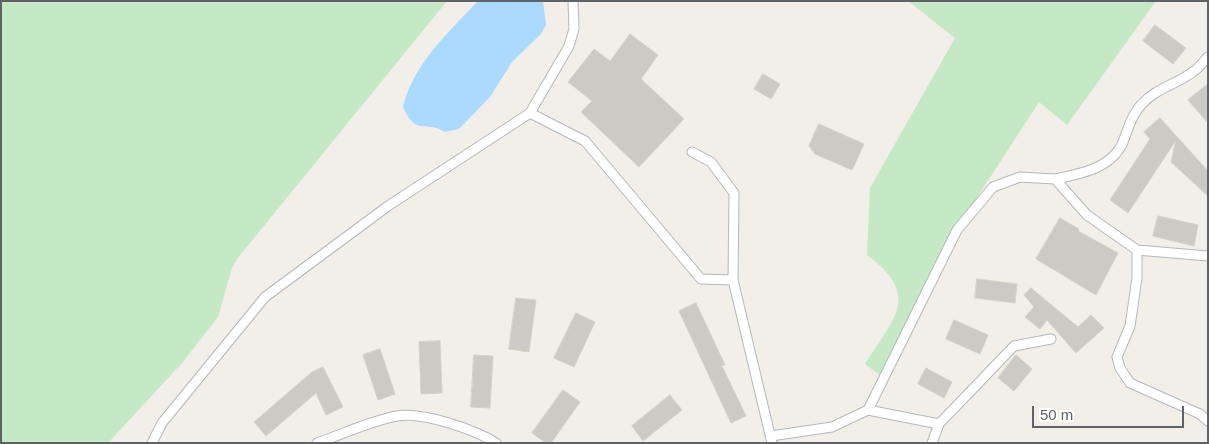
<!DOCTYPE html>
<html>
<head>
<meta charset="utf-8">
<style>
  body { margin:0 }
  #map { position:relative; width:1209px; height:444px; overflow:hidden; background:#f1efe8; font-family:Helvetica,sans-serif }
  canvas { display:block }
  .frame { position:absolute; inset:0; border:2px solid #5f6368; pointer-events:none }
  .scale { position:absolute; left:1032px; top:406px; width:152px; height:22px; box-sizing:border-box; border:2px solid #5f6368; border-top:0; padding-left:6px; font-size:15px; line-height:18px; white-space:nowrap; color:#5f6368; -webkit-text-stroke:4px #fff; paint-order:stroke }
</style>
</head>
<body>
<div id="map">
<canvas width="1209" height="444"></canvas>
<div class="frame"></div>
<div class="scale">50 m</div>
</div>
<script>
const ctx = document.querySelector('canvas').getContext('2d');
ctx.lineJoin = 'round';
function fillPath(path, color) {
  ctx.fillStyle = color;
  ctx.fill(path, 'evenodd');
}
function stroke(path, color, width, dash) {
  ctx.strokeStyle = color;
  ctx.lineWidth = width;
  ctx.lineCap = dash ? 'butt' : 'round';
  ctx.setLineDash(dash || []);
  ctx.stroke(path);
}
const green = new Path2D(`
  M 1,1 L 447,1 L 237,259 L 232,268 L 218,317 L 182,363 L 108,443 L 1,443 Z
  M 908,1 L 1156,1 L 1067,125 L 1039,102 L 967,213 L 885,379 L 865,364 C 894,318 922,296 867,255 L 870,188 L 955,38 Z`);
const water = new Path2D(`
  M 478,1 L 543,1 L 546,25 L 541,34 L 512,62 L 490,97 L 459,129 L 445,132 C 425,119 417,138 403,107 C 413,64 449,32 478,1 Z`);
const building = new Path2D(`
  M 1155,25 L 1186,48 L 1173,64 L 1143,41 Z
  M 630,34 L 658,55 L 641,79 L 684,119 L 639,167 L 581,112 L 592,101 L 568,82 L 594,49 L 610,61 Z
  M 763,74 L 780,84 L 771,99 L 754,89 Z
  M 1208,84 L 1208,123 L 1188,100 Z
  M 1160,118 L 1208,171 L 1208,196 L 1171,162 L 1176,140 L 1128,213 L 1110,200 L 1150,139 L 1144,132 Z
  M 819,124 L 864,144 L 852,170 L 815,154 L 809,146 Z
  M 1158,216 L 1198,225 L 1194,246 L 1153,236 Z
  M 1060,218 L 1079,229 L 1078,231 L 1118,253 L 1096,295 L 1036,259 Z
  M 977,279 L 1017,284 L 1015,303 L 975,298 Z
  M 1031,288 L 1078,327 L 1091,315 L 1104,328 L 1076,353 L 1047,320 L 1040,329 L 1025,317 L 1034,307 L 1024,295 Z
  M 516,298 L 536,300 L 529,352 L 509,349 Z
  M 696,303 L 725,365 L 722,366 L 746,416 L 731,423 L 679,311 Z
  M 576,313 L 595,322 L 574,367 L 554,358 Z
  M 954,320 L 988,335 L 980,354 L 946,339 Z
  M 440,341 L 442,393 L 421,394 L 419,342 Z
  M 380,349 L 395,394 L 378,400 L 363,355 Z
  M 474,355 L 493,356 L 490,408 L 471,407 Z
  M 1016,355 L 1032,369 L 1014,391 L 998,378 Z
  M 323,367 L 343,407 L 326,415 L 316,393 L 266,436 L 254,422 L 312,372 Z
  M 926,368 L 952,382 L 944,398 L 918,384 Z
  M 563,390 L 580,402 L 551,443 L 546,443 L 532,433 Z
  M 670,395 L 682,410 L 643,441 L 632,426 Z`);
const service = new Path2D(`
  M 530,113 L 569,46 L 574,29 L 573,1
  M 692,152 L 711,162 L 734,193 L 733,280 L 772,443
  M 1055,179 C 1081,174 1112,168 1123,142 C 1128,129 1132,114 1142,104 C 1156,88 1178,84 1194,71 C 1199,68 1203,62 1208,57
  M 1137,250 L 1137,278 L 1130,326 L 1117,357 L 1120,368 L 1130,383 L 1200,414 L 1208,421
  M 868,410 L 939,424 L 1014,346 L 1051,339
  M 771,436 L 832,427 L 868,410 L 957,230 L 993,187 L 1020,177 L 1055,179 L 1087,215 L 1137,250 L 1208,256
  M 152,443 L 162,423 L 265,297 L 388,206 L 530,113 L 585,141 L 701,279 L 733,280
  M 317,443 C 343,434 370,421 397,416 C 423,412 474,429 496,443
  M 932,443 L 939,424`);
fillPath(green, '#c5e8c5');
fillPath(water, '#aadaff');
fillPath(building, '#cccac5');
stroke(building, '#d6d1c6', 1);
stroke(service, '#b5b8bc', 11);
stroke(service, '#fff', 9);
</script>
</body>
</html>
